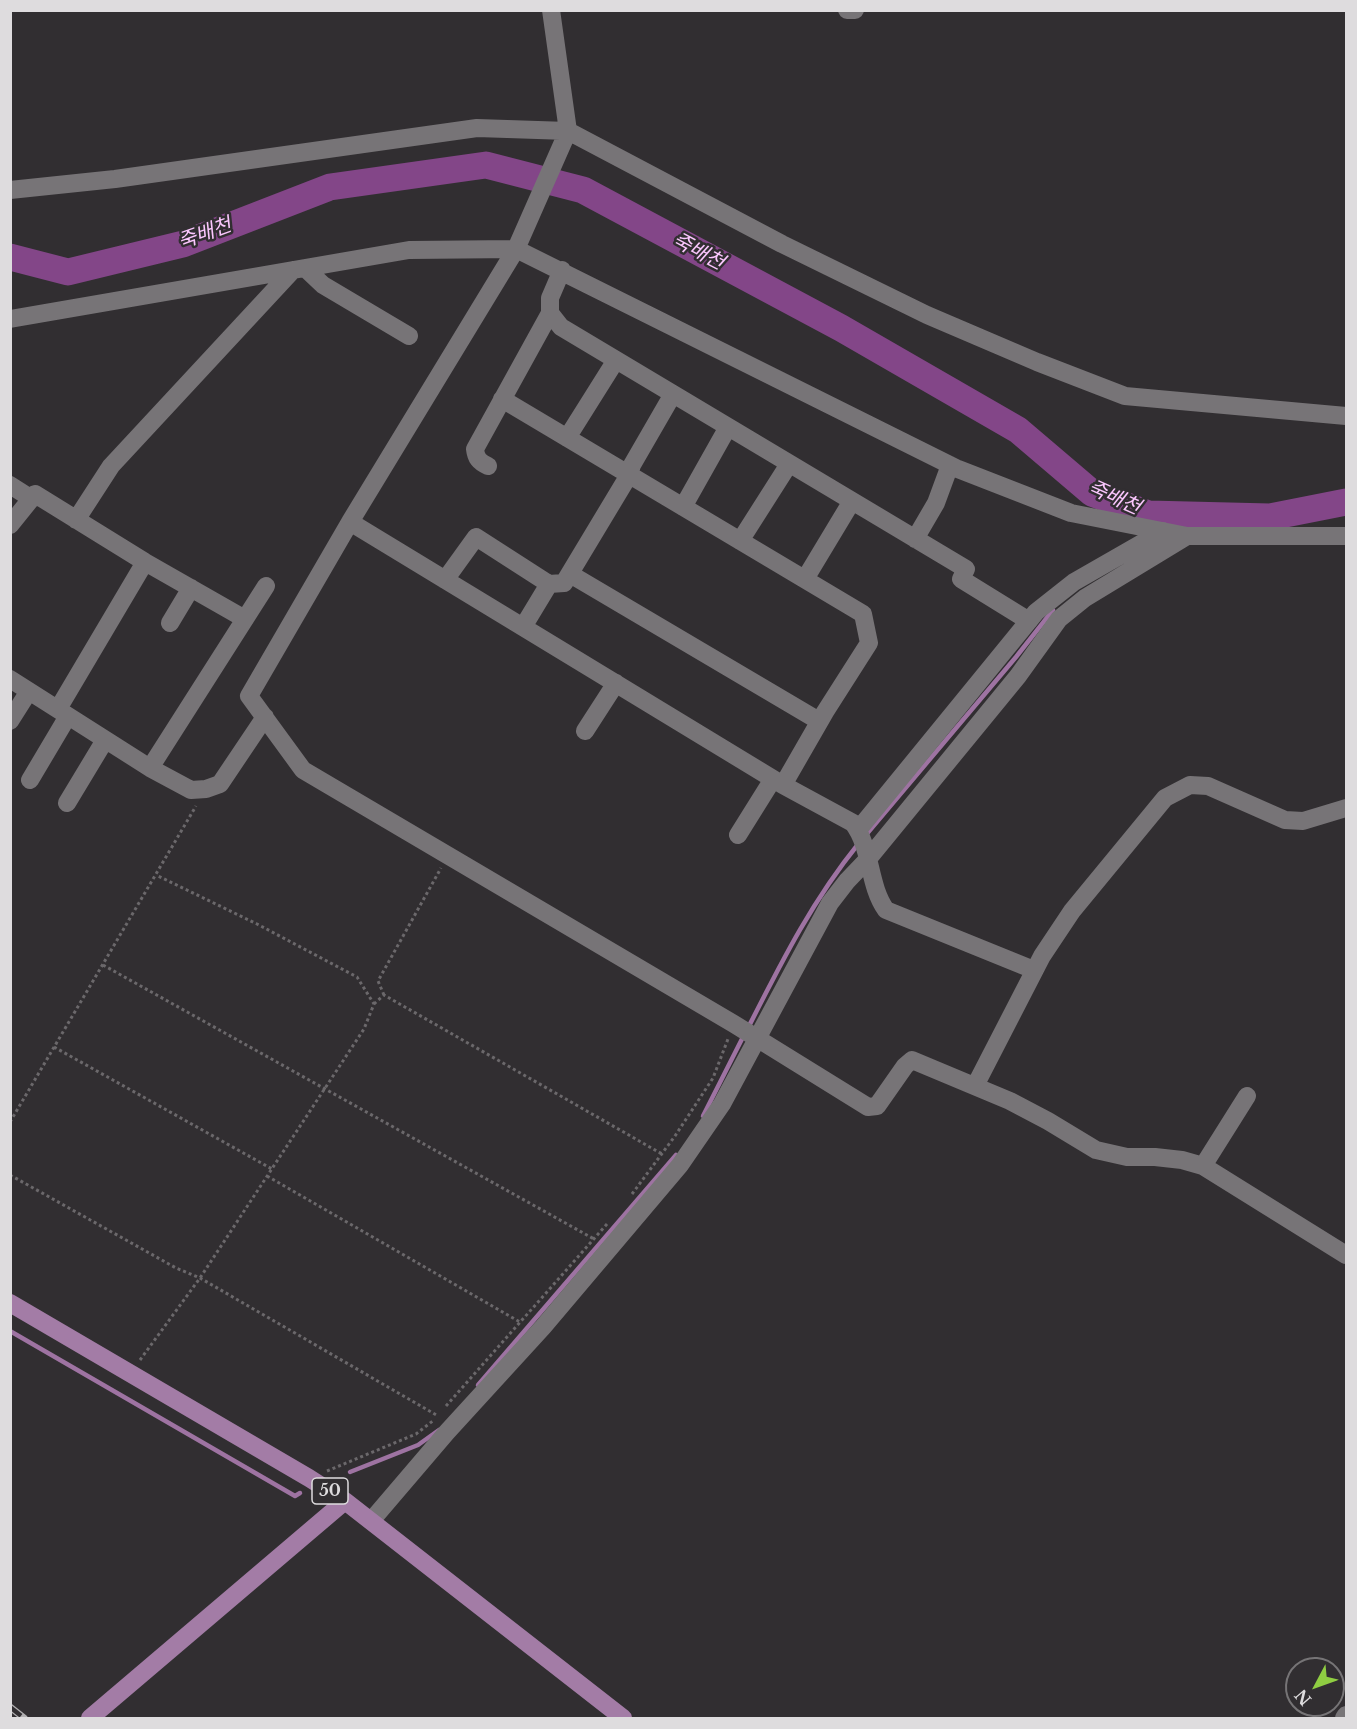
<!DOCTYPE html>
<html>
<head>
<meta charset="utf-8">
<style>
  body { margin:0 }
  #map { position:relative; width:1357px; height:1729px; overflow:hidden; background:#312e31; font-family:"Libre Baskerville",serif }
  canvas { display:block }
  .frame { position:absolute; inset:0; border:12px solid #dedcde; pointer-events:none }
  .north { position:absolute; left:1285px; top:1657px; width:60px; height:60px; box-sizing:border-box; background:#312e31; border:2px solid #767476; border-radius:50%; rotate:229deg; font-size:16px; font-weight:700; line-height:24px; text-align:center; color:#dedcde }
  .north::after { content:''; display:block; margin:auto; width:21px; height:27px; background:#8fcd42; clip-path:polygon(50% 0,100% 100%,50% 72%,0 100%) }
</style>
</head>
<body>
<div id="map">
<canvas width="1357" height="1729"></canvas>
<div class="frame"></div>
<div class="north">N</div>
</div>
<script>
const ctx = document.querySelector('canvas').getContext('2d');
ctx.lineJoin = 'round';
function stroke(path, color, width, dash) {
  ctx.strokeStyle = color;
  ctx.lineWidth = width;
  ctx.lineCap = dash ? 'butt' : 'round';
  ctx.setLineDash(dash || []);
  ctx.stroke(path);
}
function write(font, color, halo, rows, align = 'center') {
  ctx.font = font + ' "Libre Baskerville","Noto Sans KR",serif';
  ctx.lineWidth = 5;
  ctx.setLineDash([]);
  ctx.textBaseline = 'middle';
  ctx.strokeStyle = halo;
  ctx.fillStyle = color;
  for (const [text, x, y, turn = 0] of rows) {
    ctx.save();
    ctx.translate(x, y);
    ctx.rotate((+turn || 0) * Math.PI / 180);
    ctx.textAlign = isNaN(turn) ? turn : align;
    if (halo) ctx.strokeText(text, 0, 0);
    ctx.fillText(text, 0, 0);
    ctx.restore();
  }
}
const stream = new Path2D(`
  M 1182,530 L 1208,515
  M 865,836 L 1016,657 L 1053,610
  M 748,1028 C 782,961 812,901 859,843
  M 703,1116 L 744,1035
  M 10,1331 L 295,1496 L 300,1493
  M 478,1385 L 676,1155
  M 350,1472 L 418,1445 L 439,1430`);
const river = new Path2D(`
  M 10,257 L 68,272 L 183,244 L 330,187 L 486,165 L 583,190 L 841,328 L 1018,430 L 1092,493 L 1148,514 L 1270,517 L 1346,502`);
const path = new Path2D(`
  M 103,965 L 594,1239
  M 384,995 L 378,981 L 441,868
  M 374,1004 L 384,995 L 662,1154
  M 54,1047 L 272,1169
  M 10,1122 L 196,806
  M 10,1175 L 176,1268 L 200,1278 L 438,1416
  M 267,1176 L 520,1322
  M 632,1194 L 675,1136 L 713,1078 L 728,1039
  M 140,1360 L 200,1278 L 364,1029 L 374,1004 L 357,977 L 257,924 L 156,875
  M 446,1406 L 607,1224
  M 327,1471 L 416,1434 L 434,1420`);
const minor = new Path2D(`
  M 847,10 L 855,10
  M 10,190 L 115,179 L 477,128 L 568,131 L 782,244 L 927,315 L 1037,362 L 1125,396 L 1346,416
  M 305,268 L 323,285 L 409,336
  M 550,313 L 561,327 L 966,569 L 961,579 L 1029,621
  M 10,319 L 409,250 L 516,249 L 958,469 L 1071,513 L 1187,536 L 1346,536
  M 502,399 L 863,614 L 869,643 L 825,712 L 783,785
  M 567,438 L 616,360
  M 488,466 C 479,462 476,458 475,449 L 550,313 L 550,298 L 562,270
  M 10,485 L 32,499
  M 683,507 L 728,427
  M 76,520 L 111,466 L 293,270
  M 350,522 L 516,249 L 568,131 L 551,10
  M 10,525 L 35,494 L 145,562 L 245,619
  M 915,539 L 936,503 L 950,465
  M 740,541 L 789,464
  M 570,574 L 819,721
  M 805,579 L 852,501
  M 445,580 L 476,537 L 549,584
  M 170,623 L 191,588
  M 523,627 L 549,584 L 564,583 L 629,475 L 632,465 L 673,394
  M 10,679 L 150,768 L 191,790 L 206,789 L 220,784 L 265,717
  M 58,709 L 145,562
  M 10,721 L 29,691
  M 585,731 L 616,683
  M 150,768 L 266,586
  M 30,780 L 68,716
  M 67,803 L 105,740
  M 858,830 L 1036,612 L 1074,582 L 1163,531
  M 738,835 L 773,779
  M 1034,970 L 886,910 C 868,885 872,848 853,823 L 783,785 L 350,522 L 249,696 L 303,770 L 734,1024 L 868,1107 L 877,1106 L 905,1066 L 912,1060 L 1010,1101 L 1048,1121 L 1096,1150 L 1127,1157 L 1155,1157 L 1182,1160 L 1203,1166 L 1346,1255
  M 975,1086 L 1042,956 L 1072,911 L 1165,798 L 1190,785 L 1208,786 L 1285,820 L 1303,821 L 1346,808
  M 1203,1166 L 1247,1096
  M 371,1521 L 447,1432 L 543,1327 L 680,1165 L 722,1104 L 830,903 L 847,881 L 868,859 L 1018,676 L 1059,619 L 1085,598 L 1187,536
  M 1344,1718 L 1346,1715`);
const major = new Path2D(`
  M 10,1303 L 309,1478 L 345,1501 L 623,1718
  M 90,1718 L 345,1501`);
const rail = new Path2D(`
  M 10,1707 L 24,1718`);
const shields = [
  [330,1491,36]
];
const shieldNames = [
  ["50",330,1491]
];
const waterNames = [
  ["죽배천",205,234,-20],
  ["죽배천",698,252,28],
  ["죽배천",1114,498,24]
];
stroke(stream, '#9e73a2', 4.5);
stroke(river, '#834688', 27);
stroke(path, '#6b686b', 3, [3, 3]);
stroke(minor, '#777477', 18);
stroke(major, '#a37ca6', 18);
stroke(rail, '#b1afb1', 7);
stroke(rail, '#312e31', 4.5, [14]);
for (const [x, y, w] of shields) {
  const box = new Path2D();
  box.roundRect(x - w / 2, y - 13, w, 26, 4.5);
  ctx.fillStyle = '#312e31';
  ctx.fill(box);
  stroke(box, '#dedcde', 1.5);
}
write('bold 16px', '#dedcde', null, shieldNames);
write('italic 20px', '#fbc7fe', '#312e31', waterNames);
</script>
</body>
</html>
